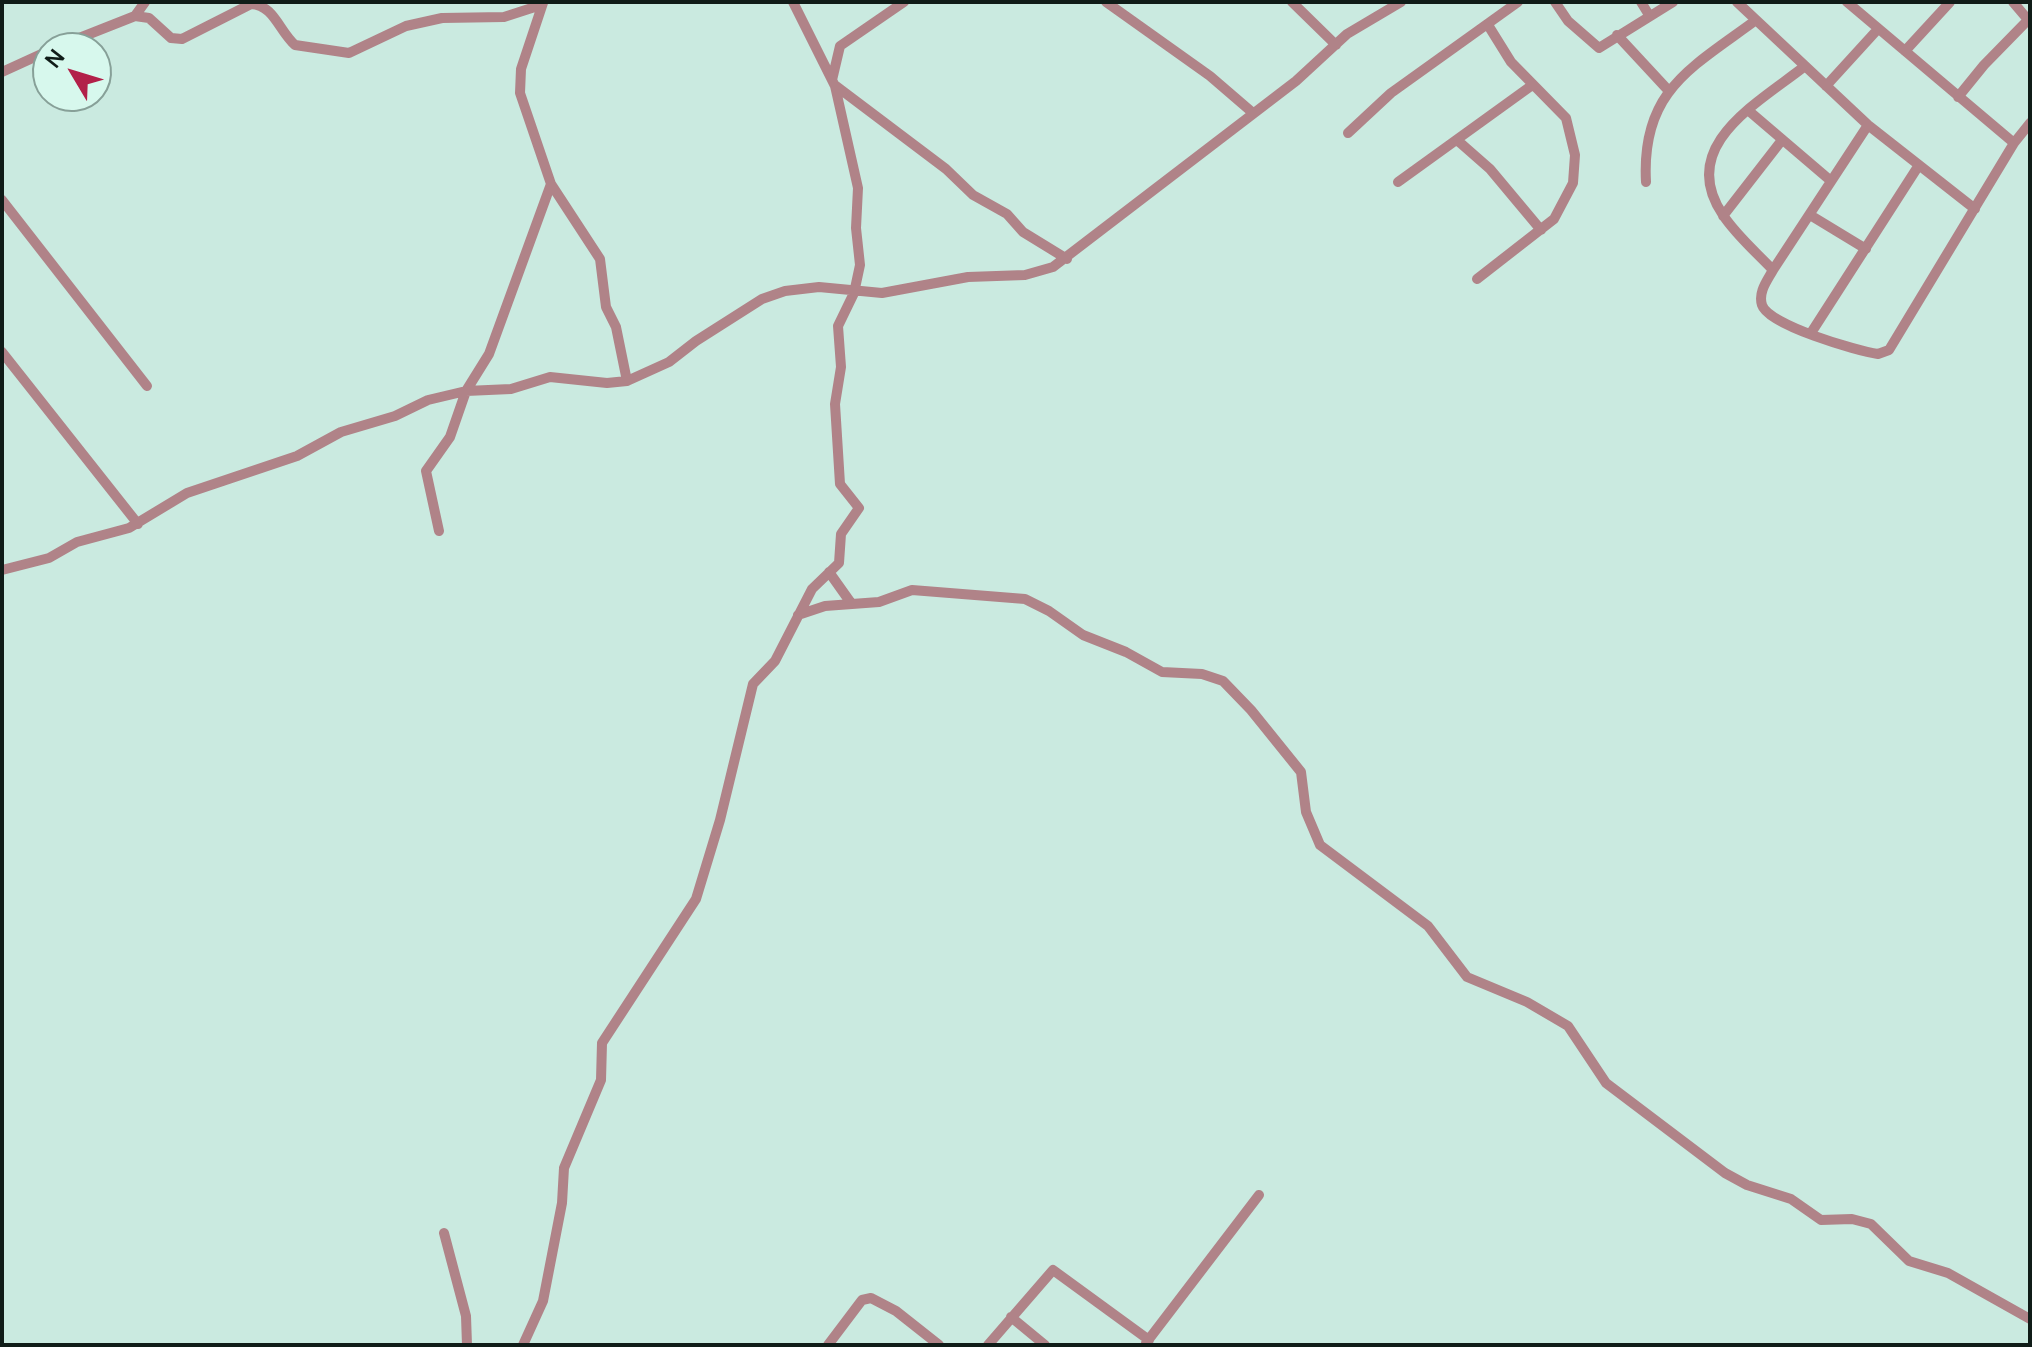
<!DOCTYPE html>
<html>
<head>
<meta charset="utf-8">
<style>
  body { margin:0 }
  #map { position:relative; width:2032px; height:1347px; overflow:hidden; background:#caeae0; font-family:Manrope,sans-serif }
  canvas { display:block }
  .frame { position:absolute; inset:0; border:4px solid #101c18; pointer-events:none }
  .north { position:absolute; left:32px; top:32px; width:80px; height:80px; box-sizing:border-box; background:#d7f8ed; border:2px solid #87a098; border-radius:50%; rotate:308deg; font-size:22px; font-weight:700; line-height:32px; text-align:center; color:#101c18 }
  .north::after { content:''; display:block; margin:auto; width:28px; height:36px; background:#b22049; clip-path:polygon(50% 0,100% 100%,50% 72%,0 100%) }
</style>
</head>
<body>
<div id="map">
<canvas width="2032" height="1347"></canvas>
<div class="frame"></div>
<div class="north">N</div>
</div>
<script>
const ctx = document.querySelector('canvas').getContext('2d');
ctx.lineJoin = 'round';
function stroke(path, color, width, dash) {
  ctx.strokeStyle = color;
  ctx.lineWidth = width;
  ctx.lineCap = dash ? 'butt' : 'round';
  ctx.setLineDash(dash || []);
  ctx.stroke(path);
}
const minor = new Path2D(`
  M 1106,2 L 1210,76 L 1253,113
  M 1292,2 L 1336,45
  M 1555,2 L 1568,21 L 1599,48 L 1673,2
  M 1641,2 L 1649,15
  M 1737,2 L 1868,125 L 1975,209
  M 1847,2 L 2014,143
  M 2013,2 L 2030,22
  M 543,3 L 521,69 L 520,93 L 551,184 L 600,259 L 606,307 L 616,327 L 627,381
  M 135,16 L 145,2
  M 1617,35 L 1668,90
  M 54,48 L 135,16 L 149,18 L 171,38 L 182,39 L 251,4 C 274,5 279,31 295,45 L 349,53 L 406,26 L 442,18 L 504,17 L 541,5
  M 1905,51 L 1950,2
  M 2,72 L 48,51
  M 832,80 L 840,46 L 904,2
  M 836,86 L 946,169 L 973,195 L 1007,214 L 1023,232 L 1067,259
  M 1826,86 L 1878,29
  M 1958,97 L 1984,65 L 2028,20
  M 1749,111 L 1831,181
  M 1868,125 L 1773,270 C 1767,281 1758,292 1762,305 C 1768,325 1857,351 1878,354 L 1889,350 L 2014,143 L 2030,123
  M 1348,133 L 1391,93 L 1518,2
  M 1457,140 L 1490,169 L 1541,230
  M 1398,182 L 1531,86
  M 1646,182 C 1641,91 1691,68 1756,20
  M 2,200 L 147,386
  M 1810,215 L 1866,249
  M 1723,216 L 1782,140
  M 1773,270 C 1756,252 1736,235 1723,215 C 1676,146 1758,103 1805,66
  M 1477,279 L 1554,219 L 1573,183 L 1575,155 L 1566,118 L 1511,62 L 1488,25
  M 1811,333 L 1919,165
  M 2,352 L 138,524
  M 439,531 L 426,471 L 450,437 L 466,391 L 489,354 L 551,184
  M 2,570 L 49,558 L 77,542 L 129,528 L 187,493 L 297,456 L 341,432 L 395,416 L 428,400 L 466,391 L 511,389 L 550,377 L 607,383 L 627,381 L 669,362 L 696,341 L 762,299 L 785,291 L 819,287 L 882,293 L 968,277 L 1025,275 L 1053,267 L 1296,81 L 1347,34 L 1401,2
  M 829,572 L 851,603
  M 798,615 L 825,606 L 879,602 L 912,590 L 1025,599 L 1049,611 L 1083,635 L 1126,652 L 1162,672 L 1202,674 L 1223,681 L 1251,710 L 1301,772 L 1306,812 L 1320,845 L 1428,926 L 1467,977 L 1527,1002 L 1568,1026 L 1606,1083 L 1725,1173 L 1747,1185 L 1791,1199 L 1821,1220 L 1852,1219 L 1871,1224 L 1909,1261 L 1948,1273 L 2030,1319
  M 444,1233 L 466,1316 L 467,1345
  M 1011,1317 L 1045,1345
  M 1146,1343 L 1259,1195
  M 523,1345 L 543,1301 L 562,1203 L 564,1168 L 601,1080 L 602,1043 L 696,899 L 720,820 L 753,684 L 775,661 L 812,589 L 839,563 L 841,534 L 859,508 L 840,484 L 835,404 L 841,367 L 838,326 L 854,293 L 860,265 L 856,228 L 858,188 L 835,86 L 793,2
  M 828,1345 L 862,1300 L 871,1298 L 896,1311 L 939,1345
  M 988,1345 L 1053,1270 L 1149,1340`);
stroke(minor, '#b08388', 10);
</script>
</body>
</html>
